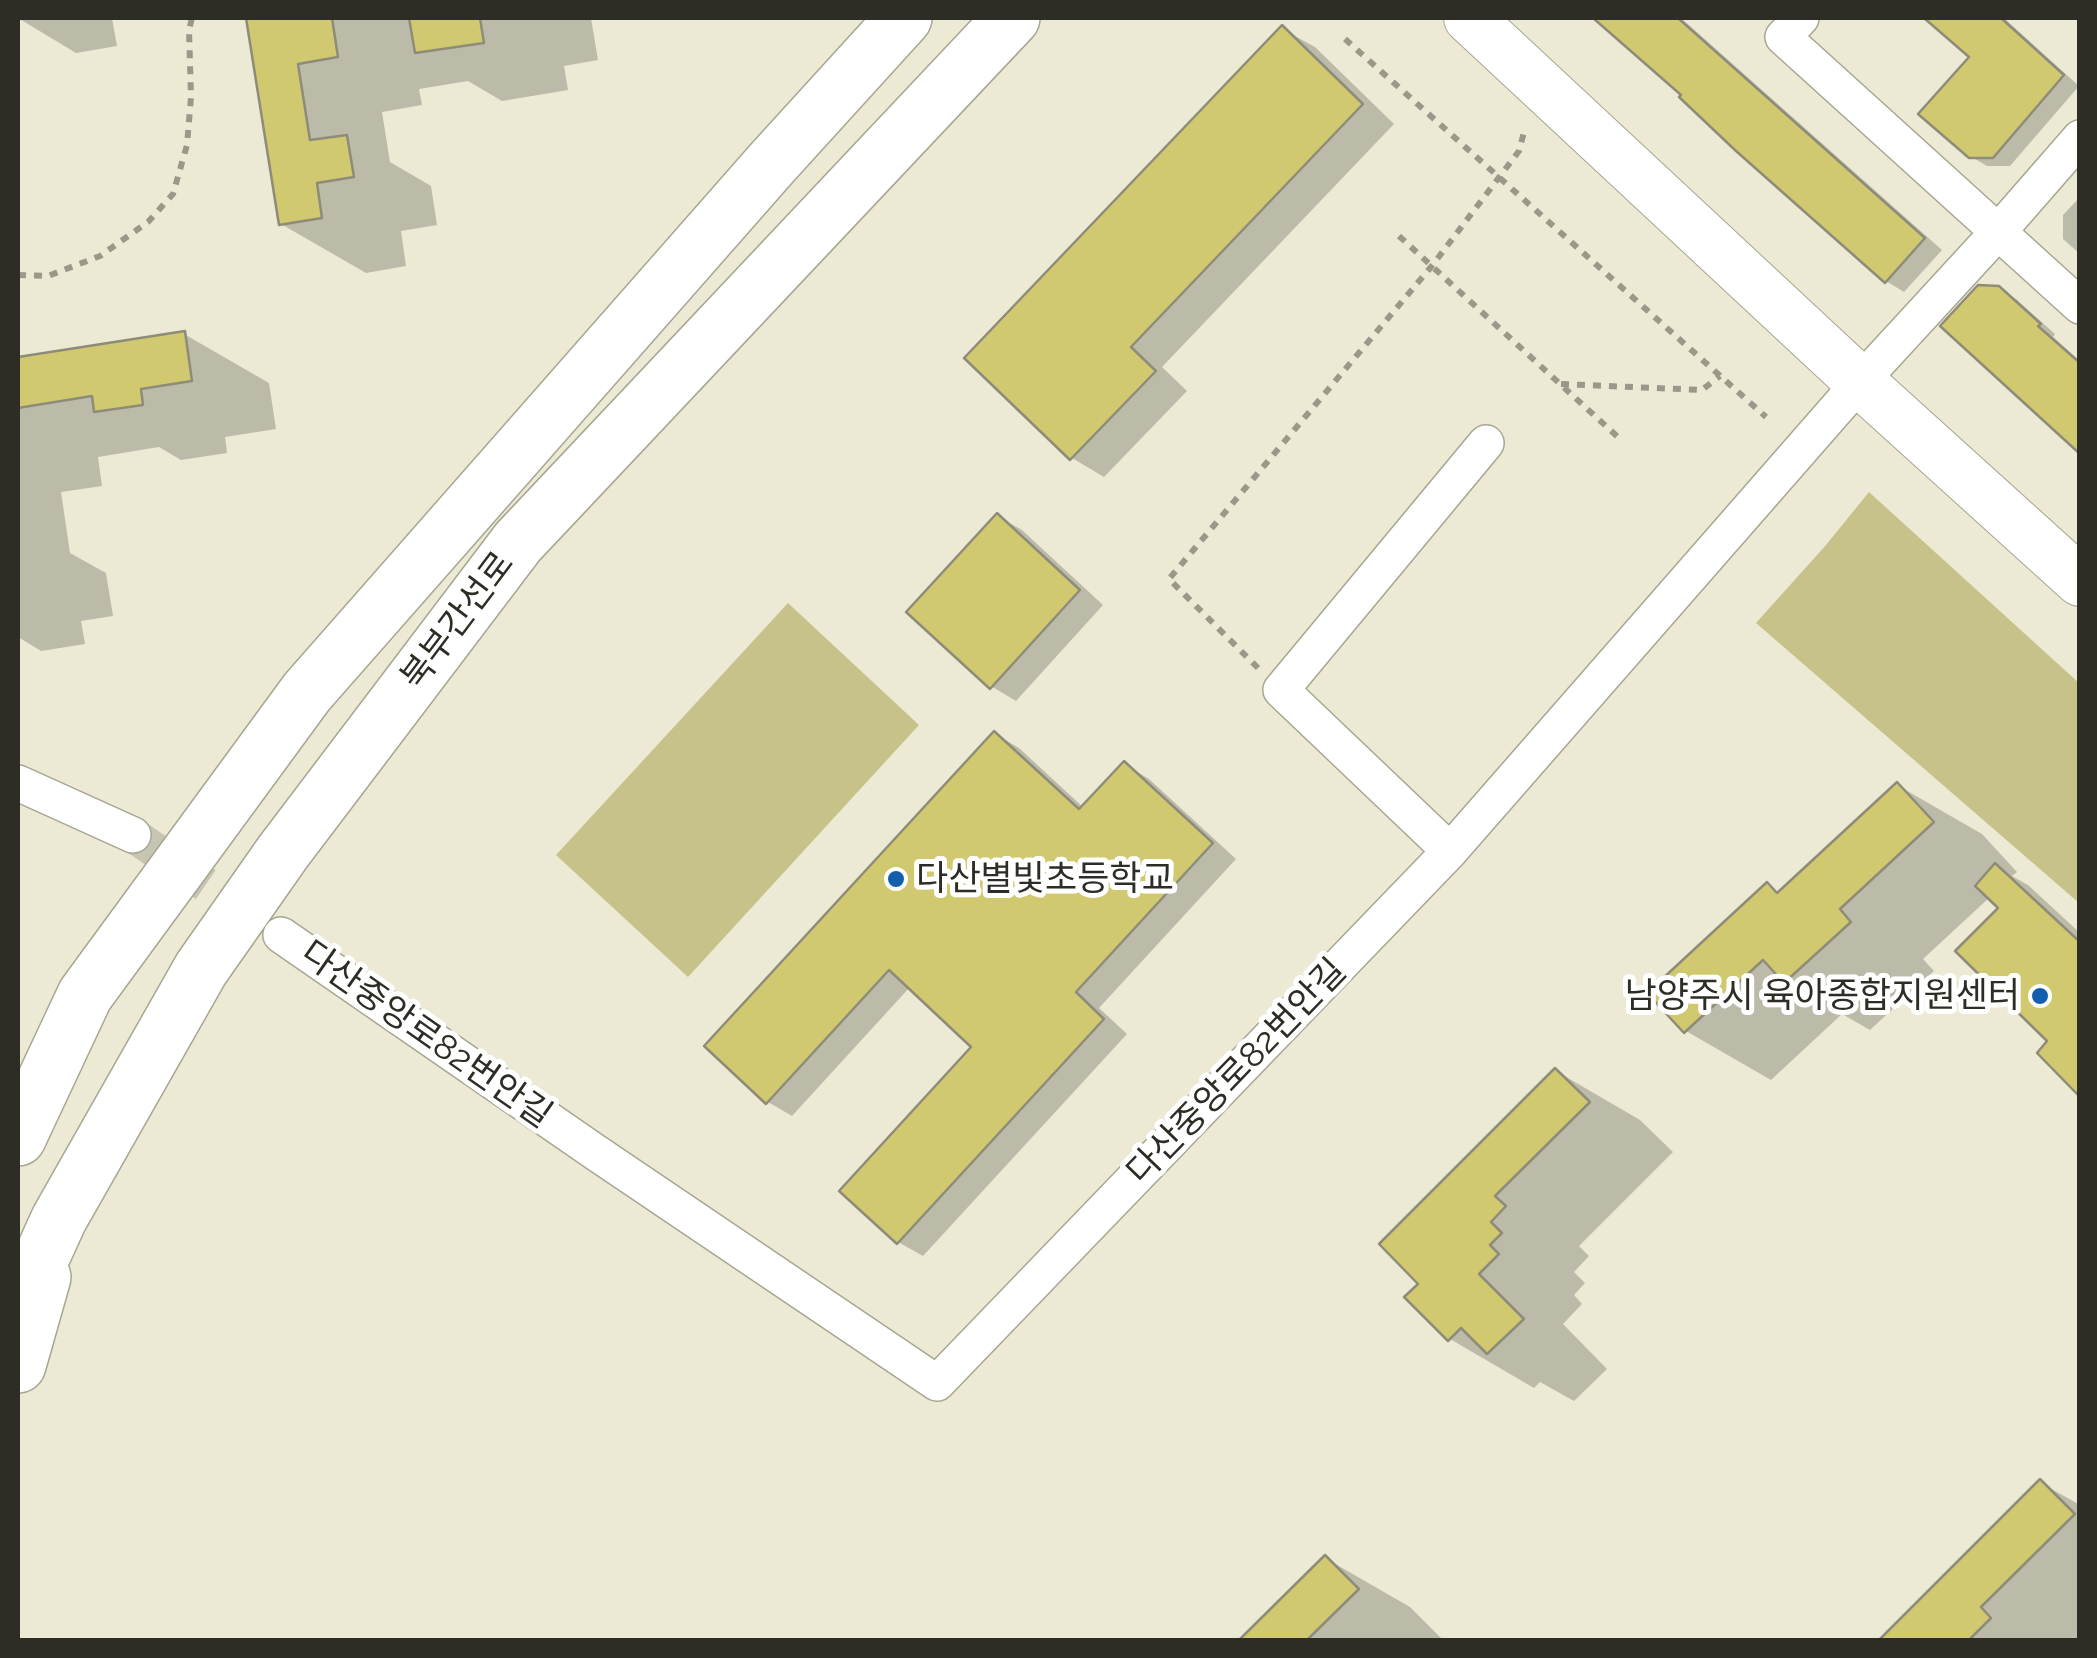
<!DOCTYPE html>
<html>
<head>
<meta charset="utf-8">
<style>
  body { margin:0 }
  #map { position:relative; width:2097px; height:1658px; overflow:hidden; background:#ecead5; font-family:Raleway,sans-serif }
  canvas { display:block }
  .frame { position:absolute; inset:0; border:20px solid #2d2d25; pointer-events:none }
</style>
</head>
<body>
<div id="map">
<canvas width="2097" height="1658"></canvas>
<div class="frame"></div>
</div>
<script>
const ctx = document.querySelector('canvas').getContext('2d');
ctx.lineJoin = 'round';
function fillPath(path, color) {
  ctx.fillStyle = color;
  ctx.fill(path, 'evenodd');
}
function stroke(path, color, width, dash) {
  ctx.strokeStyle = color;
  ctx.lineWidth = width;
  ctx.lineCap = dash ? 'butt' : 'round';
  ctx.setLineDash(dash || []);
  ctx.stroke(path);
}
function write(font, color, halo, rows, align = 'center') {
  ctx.font = font + ' Raleway,"Noto Sans KR",sans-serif';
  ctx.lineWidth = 10;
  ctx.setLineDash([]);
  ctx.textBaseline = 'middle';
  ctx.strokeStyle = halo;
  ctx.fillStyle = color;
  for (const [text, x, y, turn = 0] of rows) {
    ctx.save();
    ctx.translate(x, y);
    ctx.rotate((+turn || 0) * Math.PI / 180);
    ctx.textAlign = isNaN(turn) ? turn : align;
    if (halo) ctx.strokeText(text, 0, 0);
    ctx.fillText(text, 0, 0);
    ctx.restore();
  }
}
const green = new Path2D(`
  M 1869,492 L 2079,683 L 2079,903 L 1756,623 L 1826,545 Z
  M 788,603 L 919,725 L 688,977 L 556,855 Z`);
const shadow = new Path2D(`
  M 18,18 L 112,18 L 117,46 L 76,53 Z
  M 248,18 L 591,18 L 598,60 L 564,66 L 568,90 L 502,101 L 468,81 L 419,89 L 422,105 L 382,112 L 390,162 L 431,186 L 437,225 L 401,231 L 406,266 L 366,273 L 281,224 Z
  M 1607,18 L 1681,18 L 1942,250 L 1904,292 L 1886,281 L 1684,95 Z
  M 1928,18 L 2006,18 L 2005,19 L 2079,86 L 2010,166 L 1987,166 L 1970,156 L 1973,57 Z
  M 1282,29 L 1315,47 L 1394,124 L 1162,367 L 1187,391 L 1104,477 L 1072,458 Z
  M 2080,197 L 2080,254 L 2063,239 L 2063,215 Z
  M 1998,289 L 2016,299 L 2055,334 L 2053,337 L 2080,361 L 2080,450 Z
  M 184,334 L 269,383 L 276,429 L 225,437 L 227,453 L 181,460 L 159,447 L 98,457 L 102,486 L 61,492 L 70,553 L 106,573 L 113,616 L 81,621 L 85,644 L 41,651 L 18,637 L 18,359 Z
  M 997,516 L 1022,530 L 1103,605 L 1016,701 L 991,686 Z
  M 995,734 L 1019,748 L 1084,808 L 1124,764 L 1149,779 L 1236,859 L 1099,1008 L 1127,1034 L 923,1256 L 898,1242 L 975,1046 L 910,987 L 792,1116 L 768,1102 Z
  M 1897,785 L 1982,834 L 2017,872 L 2012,876 L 2028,885 L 2080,933 L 2080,1093 L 2002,908 L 1990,897 L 1923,959 L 1934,971 L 1870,1030 L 1842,1014 L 1771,1080 L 1686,1031 L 1767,886 L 1780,893 Z
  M 1556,1071 L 1640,1120 L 1673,1152 L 1579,1246 L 1589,1256 L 1574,1272 L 1585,1283 L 1574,1295 L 1582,1304 L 1563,1324 L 1607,1369 L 1574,1401 L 1540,1382 L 1534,1388 L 1450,1339 L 1422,1284 Z
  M 2041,1483 L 2080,1505 L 2080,1640 L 1883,1640 Z
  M 1325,1558 L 1410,1607 L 1442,1639 L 1242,1640 Z`);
const building = new Path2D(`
  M 246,18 L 332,18 L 338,57 L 298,64 L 310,140 L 347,135 L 354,177 L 317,183 L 322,218 L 279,225 Z
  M 409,18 L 480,18 L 484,43 L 415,53 Z
  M 1593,18 L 1678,18 L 1925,238 L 1885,283 L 1736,151 L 1679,97 L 1681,95 Z
  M 1924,18 L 2001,18 L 2064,75 L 1993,158 L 1969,158 L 1918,114 L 1969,57 Z
  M 1282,25 L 1363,104 L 1131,347 L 1156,371 L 1070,460 L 964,358 Z
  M 1978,285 L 1999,286 L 2041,324 L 2038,326 L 2080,363 L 2080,454 L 1940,326 Z
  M 185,331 L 192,381 L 141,389 L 143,405 L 94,412 L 92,396 L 18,408 L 18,357 Z
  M 997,513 L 1080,590 L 990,689 L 906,612 Z
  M 994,731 L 1079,809 L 1124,761 L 1213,843 L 1076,992 L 1104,1019 L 897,1244 L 839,1191 L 971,1047 L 889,970 L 766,1104 L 704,1046 Z
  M 1897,782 L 1934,822 L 1840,909 L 1851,922 L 1784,983 L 1763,960 L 1684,1033 L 1647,993 L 1767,882 L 1777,893 Z
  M 1995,863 L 2080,942 L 2080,1097 L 2037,1053 L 2047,1041 L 1955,951 L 1998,908 L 1975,886 Z
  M 1555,1068 L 1590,1102 L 1495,1196 L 1506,1206 L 1491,1222 L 1502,1233 L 1490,1245 L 1499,1254 L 1479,1274 L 1524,1319 L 1487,1354 L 1461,1328 L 1448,1341 L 1404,1297 L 1418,1284 L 1379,1244 Z
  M 2040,1479 L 2075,1514 L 1981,1607 L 1991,1618 L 1969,1640 L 1879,1640 Z
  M 1325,1555 L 1359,1589 L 1307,1640 L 1239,1640 Z`);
const streetTunnel = new Path2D(`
  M 133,835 L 259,921`);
const path = new Path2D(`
  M 1345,39 L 1766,417
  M 1399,236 L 1620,439
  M 18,275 L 48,276 L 100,256 L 148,222 L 173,194 L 187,145 L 191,97 L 189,30 L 192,18
  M 1561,384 L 1702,390 L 1720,376
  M 1258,668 L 1169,579 L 1431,267 L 1519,151 L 1524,132`);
const street = new Path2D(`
  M 1801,18 L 1783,37 L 2080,306
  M 18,783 L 133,835
  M 1450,851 L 1281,690 L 1486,443
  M 281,935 L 595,1152 L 937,1383 L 1450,851 L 1860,382 L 1998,232 L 2080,138`);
const secondary = new Path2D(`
  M 1469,18 L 1860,382 L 2080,581`);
const highway = new Path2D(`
  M 18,1138 L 85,995 L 307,692 L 772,163 L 904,18
  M 18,1309 L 59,1219 L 201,969 L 283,852 L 518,542 L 1012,18
  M 18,1365 L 43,1277`);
const markers = [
  [896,879,10,"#135ead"],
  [2040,996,10,"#135ead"]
];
const streetNames = [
  ["북부간선로",458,621,-53],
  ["다산중앙로82번안길",426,1035,35],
  ["다산중앙로82번안길",1237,1072,-46]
];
const poiNames = [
  ["다산별빛초등학교",916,879],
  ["남양주시 육아종합지원센터",2020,996,"right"]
];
fillPath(green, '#c6c28a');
fillPath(shadow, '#0003');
fillPath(building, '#d0c96f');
stroke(building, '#8e8c79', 2.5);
stroke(streetTunnel, '#c6c4b2', 35, [35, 18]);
stroke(street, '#a7a691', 38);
stroke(secondary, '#a7a691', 52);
stroke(highway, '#a7a691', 58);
stroke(path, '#9a9989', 6, [8, 8]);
stroke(street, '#fff', 35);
stroke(secondary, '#fff', 50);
stroke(highway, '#fff', 55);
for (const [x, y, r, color] of markers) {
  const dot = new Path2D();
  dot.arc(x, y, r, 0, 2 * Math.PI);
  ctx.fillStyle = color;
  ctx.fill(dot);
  stroke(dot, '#fff', 4);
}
write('35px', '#2d2d25', '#fff', streetNames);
write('35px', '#2d2d25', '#fff', poiNames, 'left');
</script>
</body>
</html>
